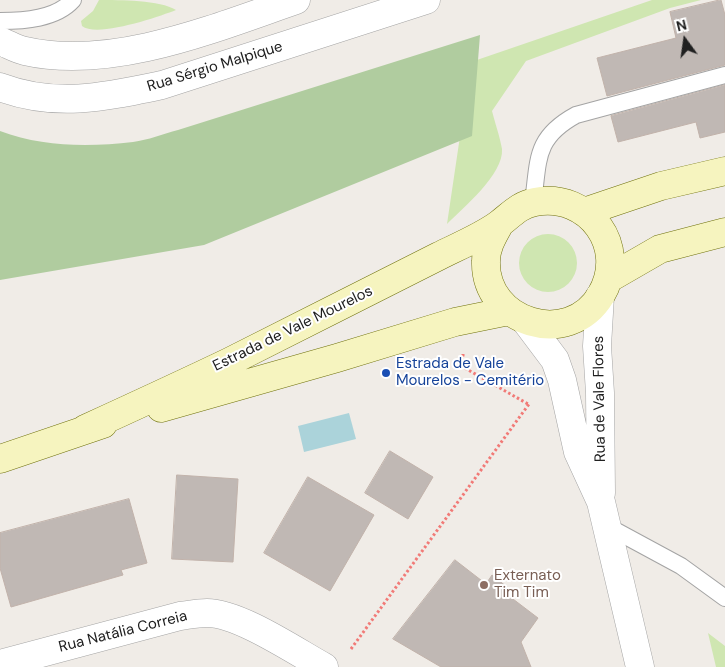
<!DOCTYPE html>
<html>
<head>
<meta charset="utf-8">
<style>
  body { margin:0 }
  #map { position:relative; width:725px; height:667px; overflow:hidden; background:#f0ece7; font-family:"DM Sans",sans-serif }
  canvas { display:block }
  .north { position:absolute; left:660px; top:15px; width:50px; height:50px; -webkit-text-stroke:4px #fff; paint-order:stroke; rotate:346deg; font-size:14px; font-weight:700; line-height:20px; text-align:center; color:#202020 }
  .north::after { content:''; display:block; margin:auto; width:18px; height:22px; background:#202020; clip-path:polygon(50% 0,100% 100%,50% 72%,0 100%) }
</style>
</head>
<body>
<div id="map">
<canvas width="725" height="667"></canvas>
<div class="north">N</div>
</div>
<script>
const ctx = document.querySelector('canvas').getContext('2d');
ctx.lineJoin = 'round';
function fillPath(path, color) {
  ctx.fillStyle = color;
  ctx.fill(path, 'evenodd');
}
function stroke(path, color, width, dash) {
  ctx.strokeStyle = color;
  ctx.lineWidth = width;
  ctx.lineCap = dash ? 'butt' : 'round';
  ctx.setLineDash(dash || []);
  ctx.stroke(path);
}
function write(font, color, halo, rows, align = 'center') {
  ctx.font = font + ' "DM Sans",sans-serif';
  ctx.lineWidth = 4;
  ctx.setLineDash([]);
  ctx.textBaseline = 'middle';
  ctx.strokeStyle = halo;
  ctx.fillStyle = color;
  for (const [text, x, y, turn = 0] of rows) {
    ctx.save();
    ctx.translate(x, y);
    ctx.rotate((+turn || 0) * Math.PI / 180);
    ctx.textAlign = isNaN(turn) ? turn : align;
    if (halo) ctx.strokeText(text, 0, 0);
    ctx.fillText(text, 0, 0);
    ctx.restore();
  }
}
const grass = new Path2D(`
  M 99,0 C 120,0 160,0 176,10 C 158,17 97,38 82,26 L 81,21 L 93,11 Z
  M 652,0 L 701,0 L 670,8 L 526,61 L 492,111 C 495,123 500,137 502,149 C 504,174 463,208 447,224 L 471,62 Z
  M519 263a29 29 0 1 1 58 0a29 29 0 1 1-58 0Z
  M 708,633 L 725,646 L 725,667 L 716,667 Z`);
const forest = new Path2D(`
  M 480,35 L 472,136 L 204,245 L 0,280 L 0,131 C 42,147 89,147 133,142 C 148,140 163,134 178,130 Z`);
const water = new Path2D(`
  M 349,413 L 356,439 L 304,452 L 298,426 Z`);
const building = new Path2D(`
  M 721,0 L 725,15 L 725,65 L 607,96 L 597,58 L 676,38 L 670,12 Z
  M 725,85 L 725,132 L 700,138 L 696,122 L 618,142 L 611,116 Z
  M 390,451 L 433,477 L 408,519 L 365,493 Z
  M 177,475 L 238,479 L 233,562 L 172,559 Z
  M 308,477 L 374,515 L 330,591 L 264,553 Z
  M 129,499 L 147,563 L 121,570 L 123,575 L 11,607 L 0,568 L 0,533 Z
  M 455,560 L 486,584 L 492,575 L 517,595 L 513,599 L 538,618 L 521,642 L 531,667 L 441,667 L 393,639 Z`);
const path = new Path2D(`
  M 463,354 L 463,367 L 528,404
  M 351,649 L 529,404`);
const service = new Path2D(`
  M 0,21 C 24,21 56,19 73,0
  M 533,202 C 539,160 534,138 576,115 L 725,75
  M 607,526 L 681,566 L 725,598`);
const minor = new Path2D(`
  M 0,664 L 180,616 C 188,615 198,613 207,613 C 239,613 295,651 324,667`);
const tertiary = new Path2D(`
  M 0,41 C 8,44 16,49 25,51 C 111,71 215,28 296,0
  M 0,87 C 56,108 105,97 162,85 L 426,0
  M 600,296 L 597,346 L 600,393 L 601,493
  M 525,320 L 555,360 L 562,380 L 578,452 L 601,502 L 640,667`);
const secondary = new Path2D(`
  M 584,212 L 661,186 L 725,171
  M 608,279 L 660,249 L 725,232
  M 161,408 L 337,358 L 455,322 L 509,311
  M 85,429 C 133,407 181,385 229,362 C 299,327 369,291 439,256 C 457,247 483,236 499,224 C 511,215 519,205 535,202 C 589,192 629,247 601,295 C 569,349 484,323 486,261 C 486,247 493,236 499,225
  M 0,459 L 103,424`);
const markers = [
  [386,373,5,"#1a4fb4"],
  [484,585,5,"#8d6e63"]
];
const streetNames = [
  ["Rua Sérgio Malpique",215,67,-17],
  ["Estrada de Vale Mourelos",293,329,-26],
  ["Rua de Vale Flores",600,399,-91],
  ["Rua Natália Correia",123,632,-14]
];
const transitNames = [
  ["Estrada de Vale",396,364],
  ["Mourelos - Cemitério",396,381]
];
const educationNames = [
  ["Externato",494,576],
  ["Tim Tim",494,593]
];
fillPath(grass, '#cfe6b1');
fillPath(forest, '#b0cc9f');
fillPath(water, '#abd3da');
fillPath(building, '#c0b8b4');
stroke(building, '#c1b2aa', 1);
stroke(service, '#a4a4a4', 18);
stroke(minor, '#a4a4a4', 29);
stroke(tertiary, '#a4a4a4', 29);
stroke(secondary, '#6f710d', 29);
stroke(path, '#f17a77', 3, [2.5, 2.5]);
stroke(service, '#fff', 16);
stroke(minor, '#fff', 28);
stroke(tertiary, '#fff', 28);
stroke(secondary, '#f6f4bf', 28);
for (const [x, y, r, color] of markers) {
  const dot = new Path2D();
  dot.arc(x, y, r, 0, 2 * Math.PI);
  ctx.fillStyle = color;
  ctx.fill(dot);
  stroke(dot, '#fff', 2);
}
write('15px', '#202020', '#fff', streetNames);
write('15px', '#164399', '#fff', transitNames, 'left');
write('15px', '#785e54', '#fff', educationNames, 'left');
</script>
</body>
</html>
